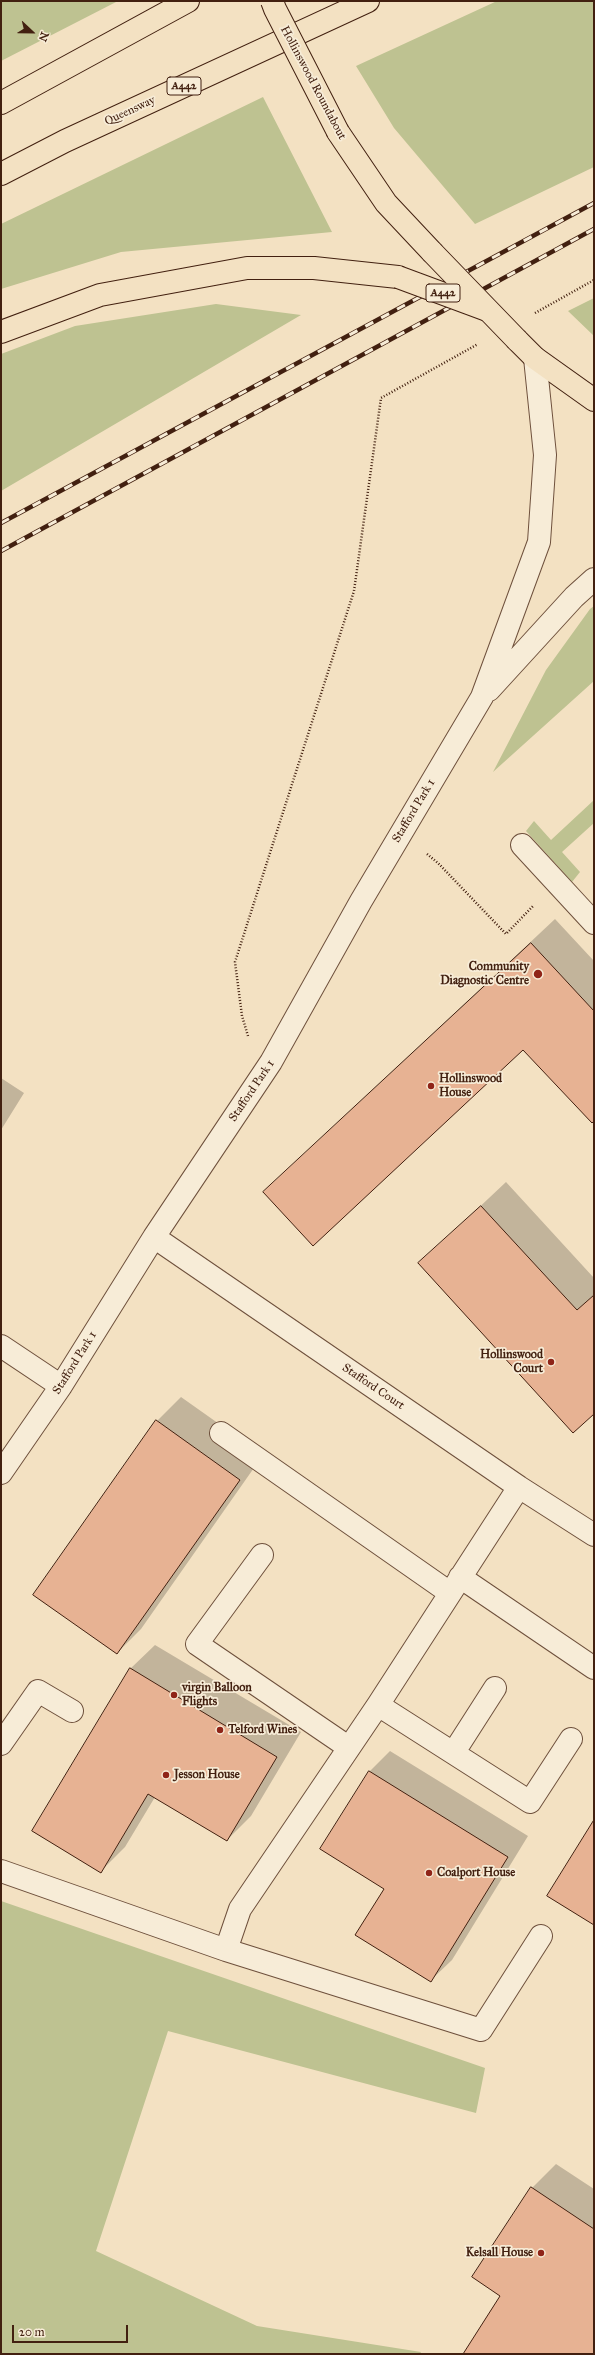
<!DOCTYPE html>
<html>
<head>
<meta charset="utf-8">
<style>
  body { margin:0 }
  #map { position:relative; width:595px; height:2355px; overflow:hidden; background:#f3e1c2; font-family:"IM FELL Great Primer",serif }
  canvas { display:block }
  .frame { position:absolute; inset:0; border:2px solid #422010; pointer-events:none }
  .north { position:absolute; left:12px; top:12px; width:40px; height:40px; -webkit-text-stroke:3px #f7ecd7; paint-order:stroke; rotate:112deg; font-size:11px; font-weight:700; line-height:16px; text-align:center; color:#422010 }
  .north::after { content:''; display:block; margin:auto; width:14px; height:18px; background:#422010; clip-path:polygon(50% 0,100% 100%,50% 72%,0 100%) }
  .scale { position:absolute; left:12px; top:2325px; width:116px; height:18px; box-sizing:border-box; border:2px solid #422010; border-top:0; padding-left:5px; font-size:12px; line-height:14px; white-space:nowrap; color:#422010; -webkit-text-stroke:3px #f7ecd7; paint-order:stroke }
</style>
</head>
<body>
<div id="map">
<canvas width="595" height="2355"></canvas>
<div class="frame"></div>
<div class="north">N</div>
<div class="scale">20 m</div>
</div>
<script>
const ctx = document.querySelector('canvas').getContext('2d');
ctx.lineJoin = 'round';
function fillPath(path, color) {
  ctx.fillStyle = color;
  ctx.fill(path, 'evenodd');
}
function stroke(path, color, width, dash) {
  ctx.strokeStyle = color;
  ctx.lineWidth = width;
  ctx.lineCap = dash ? 'butt' : 'round';
  ctx.setLineDash(dash || []);
  ctx.stroke(path);
}
function write(font, color, halo, rows, align = 'center') {
  ctx.font = font + ' "IM FELL Great Primer",serif';
  ctx.lineWidth = 3.5;
  ctx.setLineDash([]);
  ctx.textBaseline = 'middle';
  ctx.strokeStyle = halo;
  ctx.fillStyle = color;
  for (const [text, x, y, turn = 0] of rows) {
    ctx.save();
    ctx.translate(x, y);
    ctx.rotate((+turn || 0) * Math.PI / 180);
    ctx.textAlign = isNaN(turn) ? turn : align;
    if (halo) ctx.strokeText(text, 0, 0);
    ctx.fillText(text, 0, 0);
    ctx.restore();
  }
}
const green = new Path2D(`
  M 3,1 L 118,1 L 1,61 L 1,2 Z
  M 497,1 L 594,1 L 594,167 L 475,224 L 394,128 L 356,66 Z
  M 263,97 L 332,232 L 121,252 L 1,289 L 1,224 Z
  M 594,298 L 594,336 L 568,311 Z
  M 216,304 L 301,315 L 1,491 L 1,354 L 75,326 Z
  M 594,606 L 594,681 L 493,772 L 546,670 L 590,609 Z
  M 594,800 L 594,823 L 562,852 L 580,872 L 572,882 L 526,831 L 534,821 L 551,840 Z
  M 1,1901 L 485,2068 L 476,2113 L 168,2031 L 96,2251 L 257,2326 L 421,2352 L 420,2354 L 1,2354 Z`);
const shadow = new Path2D(`
  M 555,919 L 594,961 L 594,1120 L 523,1049 L 264,1192 Z
  M 1,1078 L 24,1093 L 1,1130 Z
  M 506,1182 L 594,1278 L 594,1412 L 420,1263 Z
  M 181,1397 L 263,1455 L 141,1629 L 117,1653 L 157,1421 Z
  M 155,1645 L 301,1732 L 251,1816 L 227,1840 L 155,1797 L 125,1847 L 101,1871 L 130,1669 Z
  M 390,1751 L 528,1836 L 452,1960 L 431,1980 L 386,1888 L 369,1772 Z
  M 556,2164 L 594,2189 L 594,2354 L 465,2354 L 464,2353 L 501,2296 L 532,2188 Z`);
const building = new Path2D(`
  M 531,943 L 594,1011 L 594,1121 L 592,1123 L 523,1050 L 313,1246 L 263,1192 Z
  M 481,1206 L 577,1310 L 594,1295 L 594,1414 L 573,1433 L 418,1263 Z
  M 156,1420 L 240,1480 L 117,1654 L 33,1595 Z
  M 130,1668 L 277,1757 L 227,1841 L 148,1794 L 101,1873 L 32,1831 Z
  M 369,1771 L 508,1857 L 431,1982 L 355,1935 L 384,1889 L 320,1849 Z
  M 594,1820 L 594,1925 L 547,1896 Z
  M 531,2187 L 594,2229 L 594,2354 L 463,2354 L 500,2296 L 472,2277 Z`);
const path = new Path2D(`
  M 535,313 L 594,280
  M 427,854 L 438,863 L 506,934 L 534,905
  M 248,1036 L 242,1016 L 235,962 L 354,591 L 381,398 L 478,344`);
const minor = new Path2D(`
  M 489,690 L 574,597 L 594,579
  M 522,845 L 594,923
  M 154,1237 L 519,1487 L 594,1535
  M 1,1346 L 61,1386
  M 221,1433 L 450,1593
  M 1,1473 L 61,1386 L 154,1237 L 271,1062 L 361,901 L 482,697 L 539,542 L 545,455 L 535,358
  M 262,1555 L 197,1644 L 348,1747
  M 460,1577 L 594,1668
  M 378,1705 L 530,1802 L 571,1739
  M 1,1744 L 38,1691 L 72,1711
  M 454,1752 L 495,1688
  M 1,1871 L 226,1950 L 481,2030 L 541,1936
  M 226,1950 L 240,1909 L 378,1705 L 519,1487`);
const major = new Path2D(`
  M 338,132 L 386,203 L 432,252
  M 517,340 L 535,358 L 594,400`);
const highway = new Path2D(`
  M 1,103 L 188,1
  M 1,174 L 65,141 L 368,1
  M 1,332 L 100,295 L 247,268 L 314,268 L 398,277`);
const rail = new Path2D(`
  M 1,523 L 594,203
  M 1,551 L 594,229`);
const majorBridge = new Path2D(`
  M 272,1 L 275,9 L 338,132
  M 432,252 L 517,340`);
const highwayBridge = new Path2D(`
  M 398,277 L 487,310`);
const markers = [
  [538,974,5,"#8f2418"],
  [431,1086,4,"#8f2418"],
  [551,1362,4,"#8f2418"],
  [174,1695,4,"#8f2418"],
  [220,1730,4,"#8f2418"],
  [166,1775,4,"#8f2418"],
  [429,1873,4,"#8f2418"],
  [541,2253,4,"#8f2418"]
];
const shields = [
  [184,86,34],
  [443,293,34]
];
const shieldNames = [
  ["A442",184,86],
  ["A442",443,293]
];
const streetNames = [
  ["Hollinswood Roundabout",313,83,62],
  ["Queensway",130,111,-25],
  ["Stafford Park 1",414,811,-59],
  ["Stafford Park 1",252,1091,-56],
  ["Stafford Park 1",75,1363,-58],
  ["Stafford Court",373,1387,34]
];
const poiNames = [
  ["Community",529,967,"right"],
  ["Diagnostic Centre",529,981,"right"],
  ["Hollinswood",439,1079],
  ["House",439,1093],
  ["Hollinswood",543,1355,"right"],
  ["Court",543,1369,"right"],
  ["virgin Balloon",182,1688],
  ["Flights",182,1702],
  ["Telford Wines",228,1730],
  ["Jesson House",174,1775],
  ["Coalport House",437,1873],
  ["Kelsall House",533,2253,"right"]
];
fillPath(green, '#bec291');
fillPath(shadow, '#0003');
fillPath(building, '#e7b293');
stroke(building, '#422010', 1);
stroke(minor, '#6e503c', 24);
stroke(major, '#422010', 24);
stroke(highway, '#422010', 24);
stroke(path, '#422010', 2.5, [1, 2]);
stroke(minor, '#f7ecd7', 22);
stroke(major, '#f3e1c2', 22);
stroke(highway, '#f3e1c2', 22);
stroke(rail, '#422010', 4.5);
stroke(rail, '#f7ecd7', 3, [9]);
stroke(majorBridge, '#422010', 24, []);
stroke(highwayBridge, '#422010', 24, []);
stroke(majorBridge, '#f3e1c2', 22);
stroke(highwayBridge, '#f3e1c2', 22);
for (const [x, y, r, color] of markers) {
  const dot = new Path2D();
  dot.arc(x, y, r, 0, 2 * Math.PI);
  ctx.fillStyle = color;
  ctx.fill(dot);
  stroke(dot, '#f7ecd7', 1.5);
}
for (const [x, y, w] of shields) {
  const box = new Path2D();
  box.roundRect(x - w / 2, y - 9, w, 18, 3);
  ctx.fillStyle = '#f7ecd7';
  ctx.fill(box);
  stroke(box, '#422010', 1);
}
write('bold 11px', '#422010', null, shieldNames);
write('12px', '#422010', '#f7ecd7', streetNames);
write('bold 12px', '#422010', '#f7ecd7', poiNames, 'left');
</script>
</body>
</html>
